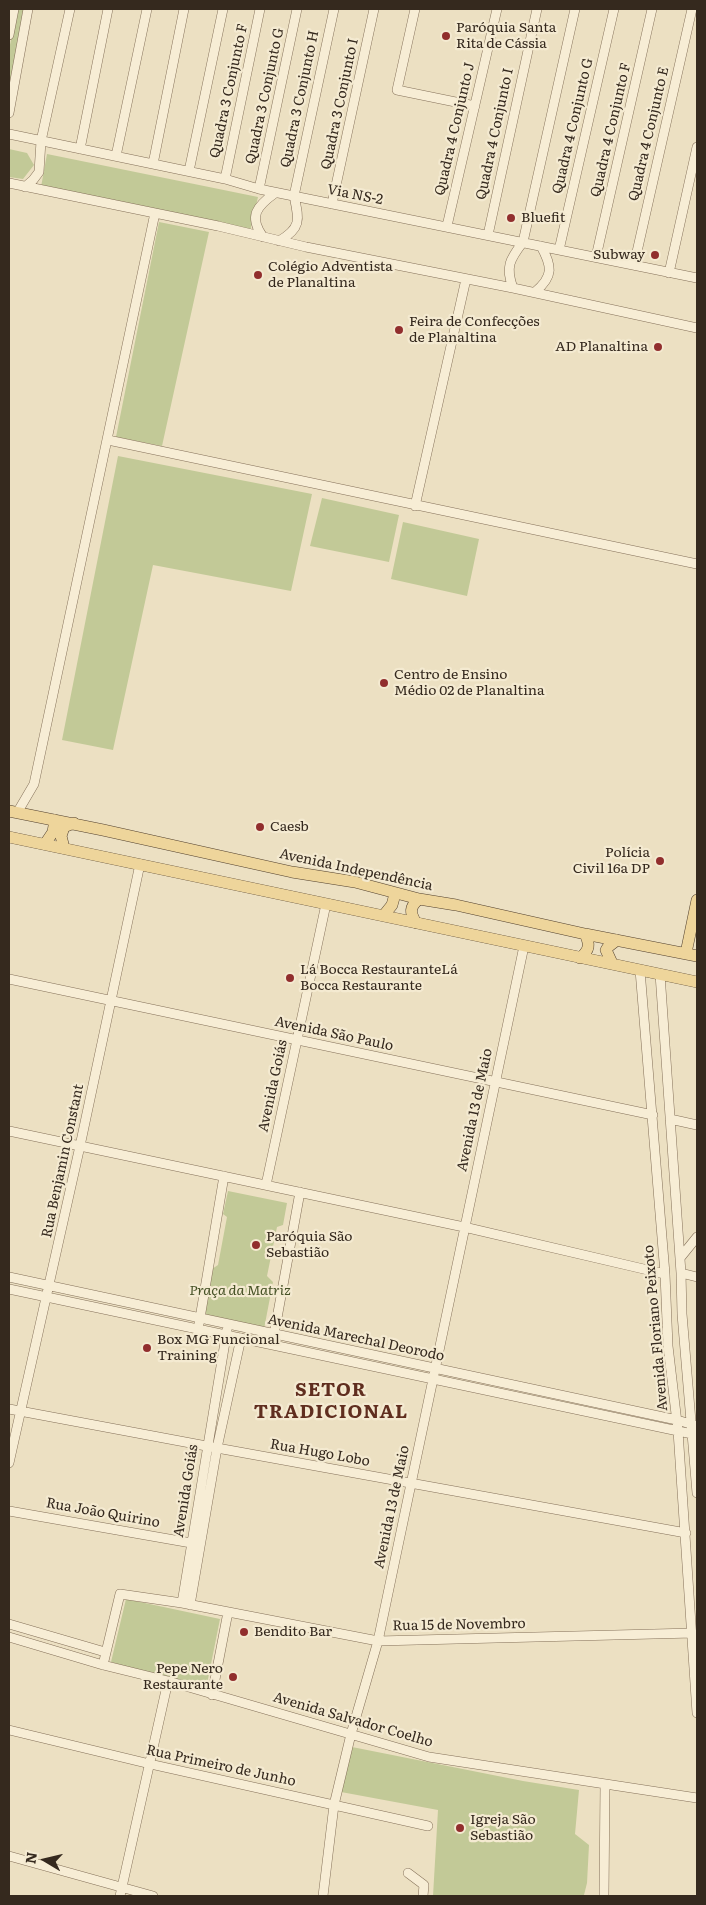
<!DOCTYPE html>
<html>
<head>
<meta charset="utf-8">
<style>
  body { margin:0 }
  #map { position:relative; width:706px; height:1905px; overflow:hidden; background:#ece0c2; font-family:Literata,serif }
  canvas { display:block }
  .frame { position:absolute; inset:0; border:10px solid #35291e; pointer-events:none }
  .north { position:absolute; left:20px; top:1835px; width:50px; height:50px; -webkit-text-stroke:4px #f4ead1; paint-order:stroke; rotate:279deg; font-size:14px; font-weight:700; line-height:20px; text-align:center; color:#35291e }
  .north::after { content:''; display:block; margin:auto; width:18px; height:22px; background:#35291e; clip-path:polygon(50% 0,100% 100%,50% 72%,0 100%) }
</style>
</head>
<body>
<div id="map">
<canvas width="706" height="1905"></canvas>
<div class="frame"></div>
<div class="north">N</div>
</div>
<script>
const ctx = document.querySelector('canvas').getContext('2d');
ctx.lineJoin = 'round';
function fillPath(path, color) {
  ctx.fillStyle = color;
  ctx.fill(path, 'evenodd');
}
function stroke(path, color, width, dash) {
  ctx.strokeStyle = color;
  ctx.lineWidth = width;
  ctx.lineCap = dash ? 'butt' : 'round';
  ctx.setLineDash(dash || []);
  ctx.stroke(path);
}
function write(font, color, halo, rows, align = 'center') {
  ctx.font = font + ' Literata,serif';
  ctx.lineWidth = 4.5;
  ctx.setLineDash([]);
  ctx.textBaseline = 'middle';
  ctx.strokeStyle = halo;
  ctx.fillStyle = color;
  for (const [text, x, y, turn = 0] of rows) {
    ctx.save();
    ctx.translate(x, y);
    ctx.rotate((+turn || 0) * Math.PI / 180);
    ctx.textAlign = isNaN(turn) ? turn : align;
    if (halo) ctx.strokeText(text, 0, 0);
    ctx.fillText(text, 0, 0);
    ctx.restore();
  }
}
const green = new Path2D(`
  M 17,9 L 25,9 L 9,98 L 9,50 Z
  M 9,149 L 27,153 L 34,165 L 23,179 L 9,177 Z
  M 47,154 L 258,197 L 250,231 L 41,187 Z
  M 159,222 L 209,232 L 162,446 L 116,437 Z
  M 118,456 L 312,494 L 291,591 L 153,565 L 113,750 L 62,740 Z
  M 322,498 L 399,515 L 389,562 L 310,546 Z
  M 403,522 L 479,539 L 467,596 L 391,579 Z
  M 228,1191 L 287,1203 L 283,1225 L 277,1227 L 267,1276 L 273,1282 L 264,1329 L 204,1316 L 212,1269 L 218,1265 L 227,1217 L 223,1214 Z
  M 126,1599 L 220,1619 L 206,1689 L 111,1662 Z
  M 352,1747 L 523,1781 L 579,1790 L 575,1834 L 589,1845 L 587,1883 L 584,1895 L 433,1896 L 438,1810 L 341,1792 Z`);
const minor = new Path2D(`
  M 415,9 L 397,90 L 475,106
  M 9,35 L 14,9
  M 9,113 L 28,9
  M 9,134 L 225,179 L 259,189 L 697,278
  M 80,149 L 108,9
  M 116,156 L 147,9
  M 153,164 L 184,9
  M 189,171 L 223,9
  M 225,179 L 260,9
  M 9,183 L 218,226 L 306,247 L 513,288 L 697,328
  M 25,187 L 33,180 L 39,172 L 41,141 L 70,9
  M 259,189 L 297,9
  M 332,204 L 374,9
  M 447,226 L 497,9
  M 488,235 L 537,9
  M 263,237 C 248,216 257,206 275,193
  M 279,241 C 302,228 299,219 294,196 L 334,9
  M 559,250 L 614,9
  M 596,257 L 652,9
  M 634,265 L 692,9
  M 669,273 L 697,147
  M 513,288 C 505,267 510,259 523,242 L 575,9
  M 535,292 C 554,276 552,266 541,246
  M 108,440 L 697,564
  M 415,506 L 466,279
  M 17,813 L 34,784 L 155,213
  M 640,970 L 665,1274 L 668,1346 L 678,1431 L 697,1713
  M 660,974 L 681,1273 L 682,1314 L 697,1493
  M 9,979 L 653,1115
  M 670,1119 L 697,1125
  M 9,1131 L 464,1227 L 665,1274
  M 266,1185 L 326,904
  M 680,1258 L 697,1237
  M 681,1273 L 697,1277
  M 9,1277 L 677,1420 L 697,1426
  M 9,1289 L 697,1435
  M 199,1324 L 224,1176
  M 273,1340 L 300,1192
  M 9,1409 L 217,1448 L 686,1533
  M 9,1463 L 80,1146 L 140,864
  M 9,1511 L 197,1544
  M 182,1603 L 227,1330
  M 190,1605 L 217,1448 L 241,1338
  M 9,1624 L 105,1652
  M 9,1637 L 103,1665 L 168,1681 L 429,1757 L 697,1798
  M 103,1665 L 120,1594 L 182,1603 L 378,1641 L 693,1633
  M 212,1695 L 228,1612
  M 9,1730 L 150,1764 L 428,1826
  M 9,1856 L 153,1896
  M 408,1873 L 424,1885 L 423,1896
  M 120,1896 L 168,1681
  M 323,1896 L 334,1805 L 351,1734 L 378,1641 L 524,946
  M 604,1896 L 605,1784`);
const major = new Path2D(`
  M 9,811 L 103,830 L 292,872 L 355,882 L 419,899 L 456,905 L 585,934 L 697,956
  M 9,837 L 697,982
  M 45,844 L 53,832 L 55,820
  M 64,848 L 61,836 L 64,827 L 74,823
  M 384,915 L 392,905 L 395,894
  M 416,923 C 410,913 409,907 419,899
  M 686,953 L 697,900
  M 580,958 C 590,950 590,944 585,934
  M 612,963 L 606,950 L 608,947 L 617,940`);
const markers = [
  [446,36,5,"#912e2d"],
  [511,218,5,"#912e2d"],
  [655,255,5,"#912e2d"],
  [258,275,5,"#912e2d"],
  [399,330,5,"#912e2d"],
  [658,347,5,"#912e2d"],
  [384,683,5,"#912e2d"],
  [260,827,5,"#912e2d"],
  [660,861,5,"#912e2d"],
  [290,978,5,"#912e2d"],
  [256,1245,5,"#912e2d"],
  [147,1348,5,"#912e2d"],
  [244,1632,5,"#912e2d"],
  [233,1677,5,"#912e2d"],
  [460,1828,5,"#912e2d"]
];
const poiNames = [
  ["Paróquia Santa",456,28],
  ["Rita de Cássia",456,44],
  ["Bluefit",521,218],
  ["Subway",645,255,"right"],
  ["Colégio Adventista",268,267],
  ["de Planaltina",268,283],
  ["Feira de Confecções",409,322],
  ["de Planaltina",409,338],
  ["AD Planaltina",648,347,"right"],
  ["Centro de Ensino",394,675],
  ["Médio 02 de Planaltina",394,691],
  ["Caesb",270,827],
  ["Polícia",650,853,"right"],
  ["Civil 16a DP",650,869,"right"],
  ["Lá Bocca RestauranteLá",300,970],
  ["Bocca Restaurante",300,986],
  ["Paróquia São",266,1237],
  ["Sebastião",266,1253],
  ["Box MG Funcional",157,1340],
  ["Training",157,1356],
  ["Bendito Bar",254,1632],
  ["Pepe Nero",223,1669,"right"],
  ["Restaurante",223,1685,"right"],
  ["Igreja São",470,1820],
  ["Sebastião",470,1836]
];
const streetNames = [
  ["Quadra 3 Conjunto F",229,91,-78],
  ["Quadra 3 Conjunto G",265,96,-78],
  ["Quadra 3 Conjunto H",300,99,-78],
  ["Quadra 3 Conjunto I",340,104,-78],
  ["Quadra 4 Conjunto G",573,126,-77],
  ["Quadra 4 Conjunto J",455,129,-77],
  ["Quadra 4 Conjunto F",611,130,-77],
  ["Quadra 4 Conjunto I",495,134,-78],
  ["Quadra 4 Conjunto E",649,134,-77],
  ["Via NS-2",355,195,11],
  ["Avenida Independência",356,870,12],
  ["Avenida São Paulo",334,1034,12],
  ["Avenida Goiás",273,1086,-78],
  ["Avenida 13 de Maio",475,1110,-78],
  ["Rua Benjamin Constant",63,1161,-78],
  ["Avenida Floriano Peixoto",656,1328,-95],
  ["Avenida Marechal Deorodo",356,1338,12],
  ["Rua Hugo Lobo",320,1453,10],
  ["Avenida Goiás",186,1491,-81],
  ["Avenida 13 de Maio",392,1507,-78],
  ["Rua João Quirino",103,1513,10],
  ["Rua 15 de Novembro",459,1625,-1],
  ["Avenida Salvador Coelho",353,1720,16],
  ["Rua Primeiro de Junho",221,1766,12]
];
const parkNames = [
  ["Praça da Matriz",240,1291]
];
const districtNames = [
  ["SETOR",331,1390],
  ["TRADICIONAL",331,1412]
];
fillPath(green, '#c2c997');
stroke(minor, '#85715a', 10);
stroke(major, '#52402e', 12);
stroke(minor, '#f7edd5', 9);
stroke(major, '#eed59b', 11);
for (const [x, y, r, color] of markers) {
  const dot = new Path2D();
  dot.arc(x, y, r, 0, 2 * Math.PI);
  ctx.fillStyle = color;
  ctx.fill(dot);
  stroke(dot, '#f4ead1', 2);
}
write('14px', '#35291e', '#f4ead1', poiNames, 'left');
write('14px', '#35291e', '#f4ead1', streetNames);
write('italic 14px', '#455125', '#f4ead1', parkNames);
ctx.letterSpacing = '1px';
write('bold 19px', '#602e1f', '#f4ead1', districtNames);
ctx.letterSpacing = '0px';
</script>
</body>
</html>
